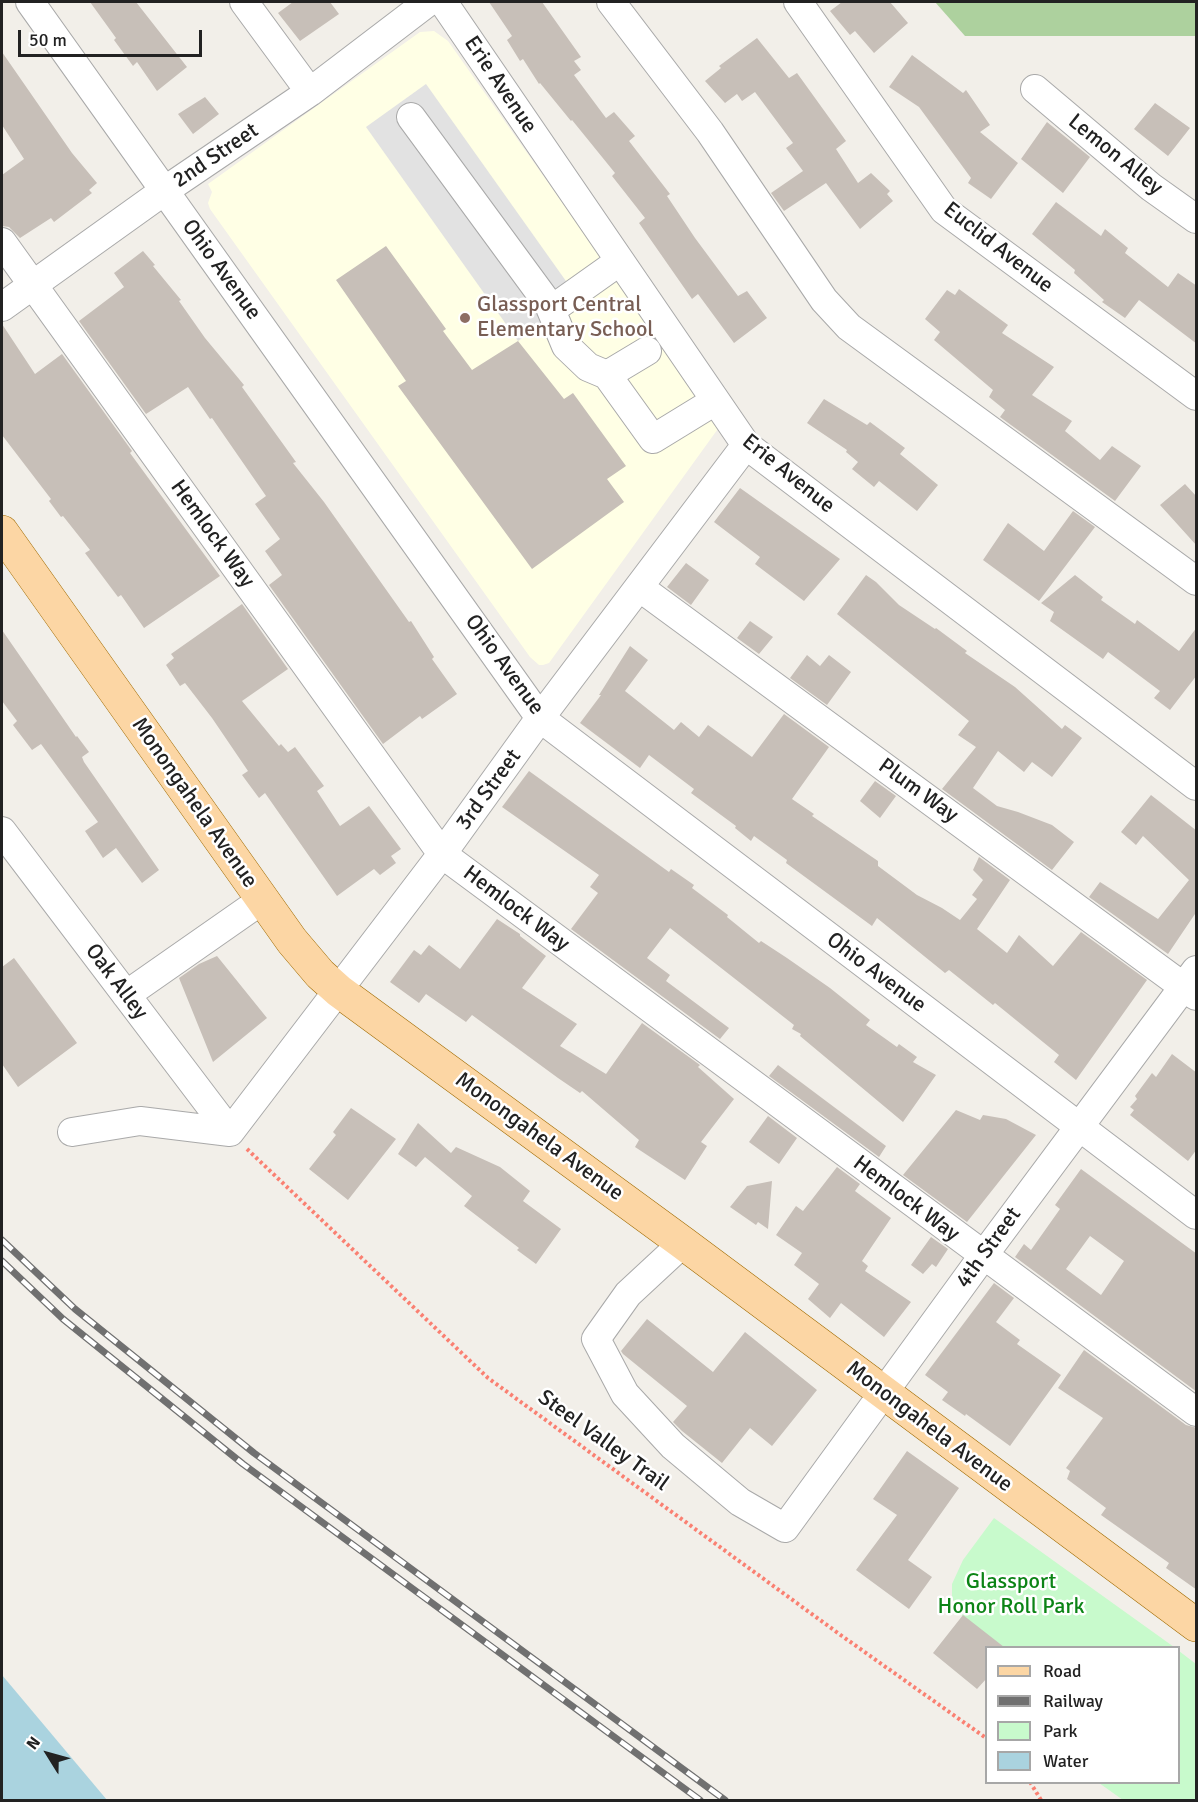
<!DOCTYPE html>
<html>
<head>
<meta charset="utf-8">
<style>
  body { margin:0 }
  #map { position:relative; width:1198px; height:1802px; overflow:hidden; background:#f2efe9; font-family:Signika,sans-serif }
  canvas { display:block }
  .frame { position:absolute; inset:0; border:3px solid #222; pointer-events:none }
  .legend { position:absolute; left:985px; top:1646px; width:195px; height:138px; box-sizing:border-box; background:#fff; border:2px solid #a7a7a7; margin:0; padding:8px 10px; list-style:none; font-size:18px; color:#222 }
  .legend li { display:flex; align-items:center; gap:12px; height:30px }
  .legend b { width:30px; border:2px solid #a7a7a7 }
  .north { position:absolute; left:18px; top:1724px; width:60px; height:60px; -webkit-text-stroke:4px #fff; paint-order:stroke; rotate:307deg; font-size:16px; font-weight:700; line-height:24px; text-align:center; color:#222 }
  .north::after { content:''; display:block; margin:auto; width:21px; height:27px; background:#222; clip-path:polygon(50% 0,100% 100%,50% 72%,0 100%) }
  .scale { position:absolute; left:18px; top:30px; width:184px; height:27px; box-sizing:border-box; border:3px solid #222; border-top:0; padding-left:8px; font-size:18px; line-height:21px; white-space:nowrap; color:#222; -webkit-text-stroke:4px #fff; paint-order:stroke }
</style>
</head>
<body>
<div id="map">
<canvas width="1198" height="1802"></canvas>
<div class="frame"></div>
<ul class="legend">
<li><b style="height:8px;background:#fcd6a4"></b>Road</li>
<li><b style="height:8px;background:#707070"></b>Railway</li>
<li><b style="height:16px;background:#c8facc"></b>Park</li>
<li><b style="height:16px;background:#aad3df"></b>Water</li>
</ul>
<div class="north">N</div>
<div class="scale">50 m</div>
</div>
<script>
const ctx = document.querySelector('canvas').getContext('2d');
ctx.lineJoin = 'round';
function fillPath(path, color) {
  ctx.fillStyle = color;
  ctx.fill(path, 'evenodd');
}
function stroke(path, color, width, dash) {
  ctx.strokeStyle = color;
  ctx.lineWidth = width;
  ctx.lineCap = dash ? 'butt' : 'round';
  ctx.setLineDash(dash || []);
  ctx.stroke(path);
}
function write(font, color, halo, rows, align = 'center') {
  ctx.font = font + ' Signika,sans-serif';
  ctx.lineWidth = 5;
  ctx.setLineDash([]);
  ctx.textBaseline = 'middle';
  ctx.strokeStyle = halo;
  ctx.fillStyle = color;
  for (const [text, x, y, turn = 0] of rows) {
    ctx.save();
    ctx.translate(x, y);
    ctx.rotate((+turn || 0) * Math.PI / 180);
    ctx.textAlign = isNaN(turn) ? turn : align;
    if (halo) ctx.strokeText(text, 0, 0);
    ctx.fillText(text, 0, 0);
    ctx.restore();
  }
}
const education = new Path2D(`
  M 434,31 L 448,41 L 720,426 L 549,663 L 543,665 L 539,665 L 530,657 L 210,209 L 208,203 L 212,192 L 208,184 L 420,32 Z`);
const forest = new Path2D(`
  M 935,2 L 1196,2 L 1196,36 L 965,36 Z`);
const park = new Path2D(`
  M 994,1518 L 1174,1647 L 986,1648 L 986,1657 L 952,1598 L 952,1584 L 963,1560 Z
  M 1179,1651 L 1196,1664 L 1196,1800 L 1123,1800 L 1099,1783 L 1178,1782 Z`);
const parking = new Path2D(`
  M 426,84 L 578,298 L 518,341 L 366,127 Z`);
const water = new Path2D(`
  M 2,1675 L 107,1800 L 2,1800 Z`);
const building = new Path2D(`
  M 90,2 L 136,2 L 187,67 L 157,91 L 137,62 L 133,66 L 114,40 L 116,38 Z
  M 293,2 L 330,2 L 339,14 L 300,41 L 278,13 Z
  M 489,2 L 542,2 L 581,57 L 574,61 L 581,70 L 574,75 L 606,118 L 614,112 L 635,136 L 629,141 L 670,194 L 667,196 L 695,238 L 738,296 L 747,291 L 767,318 L 734,343 L 698,294 L 692,299 L 639,223 L 645,218 L 612,176 L 615,173 L 572,120 L 571,121 L 540,83 L 539,84 L 523,59 L 520,61 L 507,40 L 512,36 Z
  M 842,2 L 890,2 L 908,23 L 874,53 L 855,31 L 850,35 L 830,11 Z
  M 757,38 L 789,78 L 797,73 L 846,141 L 836,149 L 858,183 L 871,173 L 890,191 L 887,194 L 893,201 L 860,229 L 826,183 L 784,211 L 771,193 L 803,171 L 786,148 L 793,143 L 755,92 L 742,101 L 737,94 L 725,103 L 705,81 L 721,68 L 719,66 Z
  M 2,52 L 72,153 L 97,183 L 89,190 L 92,193 L 54,222 L 51,218 L 20,238 L 9,227 L 2,226 L 2,175 L 24,159 L 2,125 Z
  M 912,55 L 963,93 L 966,90 L 990,125 L 980,132 L 1018,163 L 991,199 L 968,183 L 971,178 L 919,107 L 889,87 Z
  M 205,97 L 219,114 L 193,134 L 178,114 Z
  M 1155,103 L 1190,128 L 1168,156 L 1134,129 Z
  M 1047,122 L 1090,157 L 1063,193 L 1021,159 Z
  M 1056,202 L 1101,236 L 1105,229 L 1128,248 L 1125,253 L 1168,287 L 1178,273 L 1197,286 L 1197,344 L 1139,300 L 1125,318 L 1102,302 L 1104,300 L 1074,273 L 1075,270 L 1032,234 Z
  M 386,246 L 446,329 L 443,331 L 472,370 L 518,341 L 564,399 L 573,393 L 626,466 L 607,479 L 624,502 L 532,569 L 398,386 L 406,381 L 336,280 Z
  M 143,251 L 155,265 L 153,266 L 181,300 L 179,301 L 205,338 L 244,385 L 242,387 L 296,462 L 293,463 L 324,502 L 409,622 L 411,621 L 434,657 L 432,659 L 457,694 L 422,719 L 420,716 L 383,744 L 269,585 L 282,575 L 265,551 L 280,539 L 255,504 L 266,496 L 212,418 L 210,419 L 188,387 L 146,414 L 79,321 L 124,287 L 114,273 Z
  M 959,289 L 1008,325 L 1002,333 L 1054,367 L 1032,395 L 1072,421 L 1065,431 L 1100,460 L 1112,446 L 1141,466 L 1115,501 L 1000,417 L 1005,410 L 989,397 L 993,390 L 934,340 L 940,332 L 925,319 L 947,290 L 955,295 Z
  M 2,324 L 35,374 L 62,354 L 132,451 L 130,453 L 220,576 L 144,628 L 121,595 L 118,597 L 85,553 L 90,550 L 63,516 L 61,517 L 49,501 L 51,499 L 2,435 Z
  M 824,399 L 867,425 L 870,422 L 905,448 L 900,454 L 938,485 L 917,511 L 879,481 L 874,487 L 852,469 L 858,462 L 846,452 L 847,450 L 807,423 Z
  M 1185,484 L 1197,497 L 1197,546 L 1160,505 Z
  M 740,488 L 840,559 L 804,601 L 755,564 L 760,557 L 714,522 Z
  M 1073,511 L 1095,527 L 1039,601 L 983,560 L 1008,523 L 1044,551 Z
  M 686,563 L 709,580 L 691,605 L 667,587 Z
  M 866,575 L 876,582 L 899,605 L 935,629 L 936,628 L 967,651 L 965,653 L 1015,687 L 1062,729 L 1065,725 L 1082,738 L 1052,777 L 1032,762 L 1024,772 L 998,751 L 973,788 L 997,806 L 1018,812 L 1052,825 L 1074,842 L 1052,870 L 942,789 L 976,747 L 958,735 L 969,721 L 837,614 Z
  M 1075,575 L 1103,597 L 1101,600 L 1135,624 L 1137,620 L 1179,651 L 1197,627 L 1197,675 L 1170,710 L 1154,698 L 1160,691 L 1108,652 L 1103,659 L 1050,621 L 1054,612 L 1041,603 Z
  M 242,604 L 288,669 L 242,701 L 279,746 L 281,744 L 288,752 L 295,747 L 324,786 L 317,791 L 340,826 L 369,806 L 401,849 L 391,856 L 396,863 L 380,875 L 374,869 L 337,896 L 265,793 L 259,798 L 242,775 L 248,771 L 212,718 L 185,683 L 180,686 L 166,665 L 174,658 L 171,654 Z
  M 750,621 L 773,637 L 759,654 L 737,638 Z
  M 2,630 L 76,737 L 77,736 L 89,752 L 82,757 L 84,762 L 159,870 L 142,883 L 116,848 L 103,858 L 85,831 L 98,822 L 41,744 L 32,750 L 13,725 L 17,721 L 2,701 Z
  M 630,646 L 648,660 L 625,691 L 674,730 L 681,722 L 699,737 L 708,725 L 752,757 L 784,714 L 829,747 L 792,799 L 814,814 L 812,816 L 878,861 L 878,866 L 917,895 L 942,908 L 960,920 L 977,899 L 972,895 L 983,880 L 973,870 L 979,857 L 1010,880 L 977,929 L 1007,953 L 1019,935 L 1053,966 L 1081,932 L 1147,980 L 1076,1080 L 1054,1062 L 1059,1055 L 995,1003 L 993,1005 L 949,970 L 945,973 L 877,918 L 872,926 L 786,863 L 787,860 L 754,836 L 751,841 L 735,828 L 736,826 L 691,793 L 694,789 L 649,755 L 640,768 L 580,723 L 601,695 L 599,695 Z
  M 807,655 L 820,666 L 829,655 L 851,672 L 827,705 L 790,678 Z
  M 529,771 L 669,872 L 671,869 L 694,885 L 692,888 L 728,915 L 727,917 L 759,943 L 761,941 L 787,958 L 830,988 L 870,1020 L 866,1025 L 897,1047 L 899,1044 L 917,1057 L 913,1062 L 936,1075 L 903,1122 L 800,1036 L 801,1034 L 792,1029 L 794,1025 L 670,928 L 647,958 L 670,975 L 666,981 L 729,1028 L 720,1039 L 571,929 L 598,893 L 590,887 L 599,875 L 502,807 Z
  M 875,781 L 896,796 L 880,818 L 860,801 Z
  M 1151,795 L 1197,831 L 1197,911 L 1168,954 L 1089,897 L 1100,882 L 1158,919 L 1189,880 L 1143,836 L 1136,845 L 1121,832 Z
  M 497,919 L 520,934 L 520,936 L 546,956 L 522,988 L 577,1024 L 560,1046 L 606,1074 L 642,1023 L 700,1065 L 698,1067 L 734,1099 L 701,1142 L 707,1146 L 685,1180 L 635,1147 L 639,1140 L 582,1091 L 580,1093 L 558,1078 L 472,1015 L 466,1022 L 426,994 L 419,1003 L 390,982 L 414,950 L 421,955 L 429,945 L 460,969 Z
  M 217,956 L 267,1018 L 213,1062 L 179,978 L 199,964 Z
  M 14,958 L 77,1043 L 18,1087 L 2,1064 L 2,967 Z
  M 1172,1054 L 1197,1073 L 1197,1149 L 1188,1161 L 1130,1115 L 1134,1110 L 1130,1107 L 1137,1099 L 1135,1096 L 1152,1073 L 1156,1077 Z
  M 778,1065 L 886,1146 L 879,1157 L 769,1076 Z
  M 351,1108 L 396,1139 L 348,1200 L 309,1169 L 336,1135 L 333,1132 Z
  M 956,1110 L 980,1120 L 983,1115 L 1006,1119 L 1036,1135 L 967,1222 L 903,1175 Z
  M 768,1116 L 797,1138 L 779,1164 L 749,1142 Z
  M 418,1123 L 451,1153 L 456,1147 L 500,1167 L 530,1191 L 523,1201 L 561,1229 L 536,1264 L 517,1250 L 519,1248 L 464,1206 L 472,1196 L 425,1157 L 416,1167 L 398,1154 Z
  M 837,1167 L 860,1184 L 855,1191 L 891,1218 L 862,1261 L 868,1266 L 865,1271 L 911,1302 L 884,1337 L 841,1303 L 830,1318 L 808,1299 L 819,1284 L 794,1265 L 802,1253 L 776,1235 L 796,1206 L 803,1211 Z
  M 1081,1169 L 1197,1254 L 1197,1392 L 1015,1257 L 1024,1244 L 1031,1250 L 1060,1209 L 1055,1205 ZM 1090,1236 L 1124,1261 L 1101,1295 L 1066,1269 Z
  M 772,1181 L 768,1229 L 758,1222 L 756,1225 L 730,1207 L 747,1186 Z
  M 931,1237 L 948,1249 L 936,1267 L 932,1264 L 923,1274 L 911,1265 Z
  M 994,1283 L 1014,1298 L 996,1322 L 1020,1340 L 1017,1344 L 1061,1375 L 1010,1446 L 966,1414 L 965,1416 L 942,1400 L 948,1392 L 925,1375 Z
  M 647,1319 L 713,1372 L 745,1332 L 817,1390 L 772,1446 L 750,1428 L 722,1463 L 682,1431 L 673,1422 L 687,1406 L 623,1354 L 621,1351 Z
  M 1084,1350 L 1186,1425 L 1197,1428 L 1197,1590 L 1166,1568 L 1169,1563 L 1101,1515 L 1106,1508 L 1067,1479 L 1070,1471 L 1066,1468 L 1103,1418 L 1058,1388 Z
  M 907,1451 L 959,1488 L 908,1560 L 932,1577 L 909,1609 L 856,1570 L 897,1515 L 873,1499 Z
  M 963,1615 L 1004,1647 L 987,1647 L 987,1678 L 977,1689 L 933,1653 Z`);
const path = new Path2D(`
  M 247,1149 L 488,1378 L 842,1636 L 986,1738
  M 1030,1782 L 1041,1800`);
const minor = new Path2D(`
  M 30,2 L 540,718 L 1196,1215
  M 244,2 L 310,92
  M 443,2 L 746,445 L 1196,786
  M 611,2 L 710,132 L 824,300 L 849,327 L 1196,581
  M 798,2 L 944,210 L 1196,396
  M 1035,89 L 1151,187 L 1196,219
  M 411,117 L 549,305 L 566,346 L 588,367 L 607,375 L 647,351
  M 2,242 L 442,854 L 1196,1412
  M 2,307 L 164,191 L 310,92 L 428,2
  M 551,310 L 620,261
  M 607,375 L 653,439 L 715,401
  M 639,587 L 1196,996
  M 2,831 L 230,1132
  M 126,995 L 262,900
  M 72,1132 L 140,1121 L 230,1132
  M 230,1132 L 442,854 L 540,718 L 746,445
  M 683,1243 L 628,1294 L 596,1339 L 625,1394 L 673,1446 L 740,1502 L 785,1528 L 983,1256 L 1196,970`);
const major = new Path2D(`
  M 2,532 L 292,941 L 320,974 L 339,991 L 683,1243 L 1196,1625`);
const rail = new Path2D(`
  M 2,1240 L 75,1309 L 254,1453 L 725,1800
  M 2,1261 L 63,1319 L 243,1464 L 700,1800`);
const markers = [
  [465,318,6,"#8d6e63"]
];
const streetNames = [
  ["Erie Avenue",500,85,56],
  ["Lemon Alley",1115,155,39],
  ["2nd Street",216,156,-34],
  ["Euclid Avenue",998,248,38],
  ["Ohio Avenue",221,270,54],
  ["Erie Avenue",788,474,39],
  ["Hemlock Way",212,534,54],
  ["Ohio Avenue",504,665,54],
  ["3rd Street",489,790,-54],
  ["Plum Way",918,791,36],
  ["Monongahela Avenue",194,803,55],
  ["Hemlock Way",516,909,37],
  ["Ohio Avenue",876,973,37],
  ["Oak Alley",116,982,53],
  ["Monongahela Avenue",539,1137,36],
  ["Hemlock Way",906,1199,37],
  ["4th Street",989,1248,-54],
  ["Monongahela Avenue",929,1427,37],
  ["Steel Valley Trail",603,1441,36]
];
const educationNames = [
  ["Glassport Central",477,305],
  ["Elementary School",477,330]
];
const parkNames = [
  ["Glassport",1011,1582],
  ["Honor Roll Park",1011,1607]
];
fillPath(education, '#ffffe5');
fillPath(forest, '#add19e');
fillPath(park, '#c8facc');
fillPath(parking, '#e2e2e2');
fillPath(water, '#aad3df');
fillPath(building, '#c7bfb8');
stroke(minor, '#a9a9a9', 30);
stroke(major, '#a06b00', 34);
stroke(path, '#fa8072', 4, [3, 3]);
stroke(minor, '#fff', 28);
stroke(major, '#fcd6a4', 33);
stroke(rail, '#707070', 7);
stroke(rail, '#fff', 4.5, [14]);
for (const [x, y, r, color] of markers) {
  const dot = new Path2D();
  dot.arc(x, y, r, 0, 2 * Math.PI);
  ctx.fillStyle = color;
  ctx.fill(dot);
  stroke(dot, '#fff', 2);
}
write('22px', '#222', '#fff', streetNames);
write('22px', '#785e54', '#fff', educationNames, 'left');
write('22px', '#0c8416', '#fff', parkNames);
</script>
</body>
</html>
